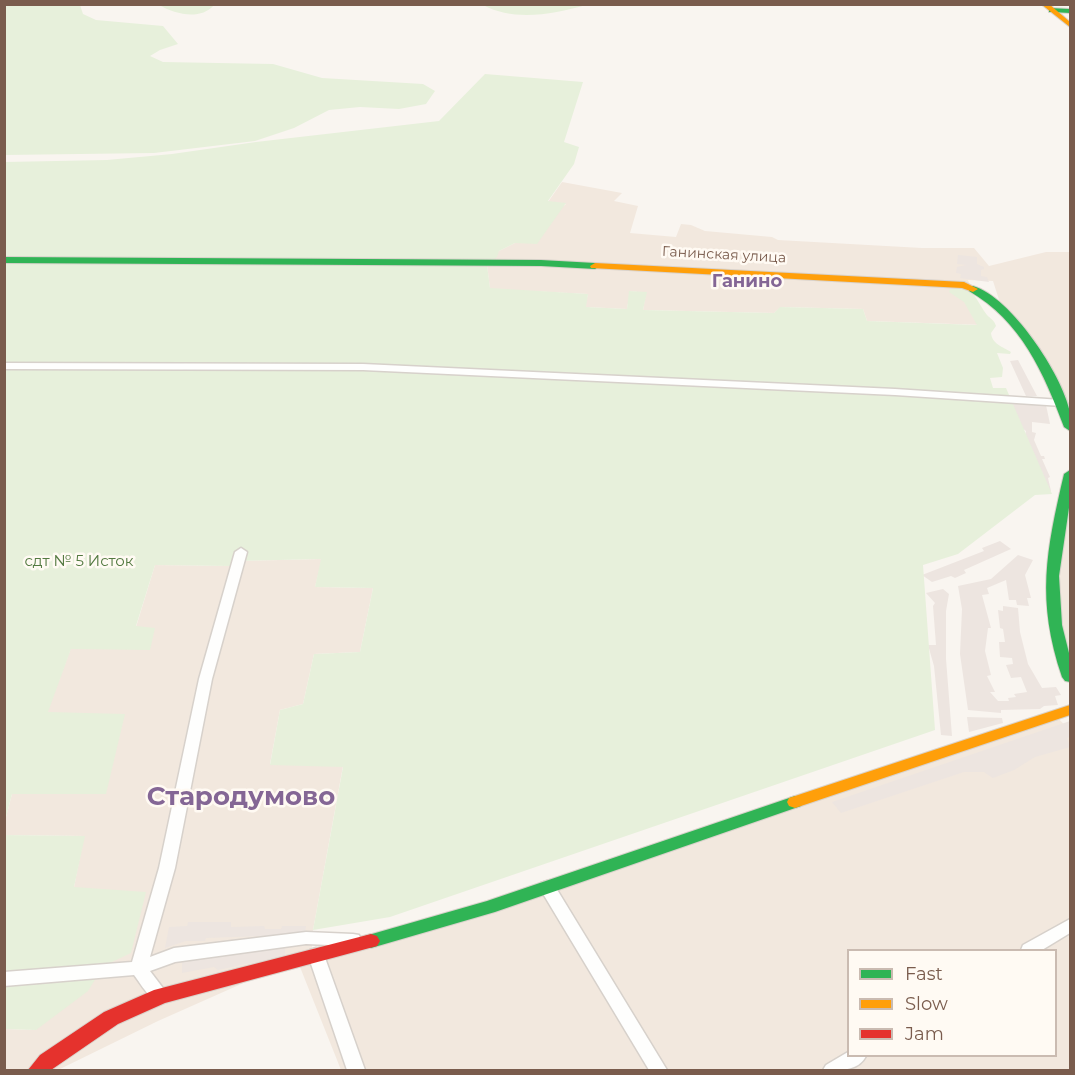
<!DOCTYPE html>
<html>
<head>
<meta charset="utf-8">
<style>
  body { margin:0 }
  #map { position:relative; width:1075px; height:1075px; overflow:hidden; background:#f9f5f0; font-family:Montserrat,sans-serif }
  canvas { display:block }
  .frame { position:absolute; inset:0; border:6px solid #7a5c4d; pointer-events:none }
  .legend { position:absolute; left:847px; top:949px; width:210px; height:108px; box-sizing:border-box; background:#fffaf3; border:2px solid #cabbb1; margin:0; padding:8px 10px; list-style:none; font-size:18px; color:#7a5c4d }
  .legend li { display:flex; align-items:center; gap:12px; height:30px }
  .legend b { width:30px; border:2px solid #cabbb1 }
</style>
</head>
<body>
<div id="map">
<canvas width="1075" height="1075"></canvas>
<div class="frame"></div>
<ul class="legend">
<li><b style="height:8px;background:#30b455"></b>Fast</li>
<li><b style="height:8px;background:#ff9f0a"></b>Slow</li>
<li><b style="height:8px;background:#e5322d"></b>Jam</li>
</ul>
</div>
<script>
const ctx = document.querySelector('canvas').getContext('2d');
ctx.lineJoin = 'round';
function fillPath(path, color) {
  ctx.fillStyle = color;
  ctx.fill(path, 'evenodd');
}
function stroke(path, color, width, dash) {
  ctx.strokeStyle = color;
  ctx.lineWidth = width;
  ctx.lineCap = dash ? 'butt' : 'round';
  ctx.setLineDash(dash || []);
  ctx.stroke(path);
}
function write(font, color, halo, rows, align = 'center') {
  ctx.font = font + ' Montserrat,sans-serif';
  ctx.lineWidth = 5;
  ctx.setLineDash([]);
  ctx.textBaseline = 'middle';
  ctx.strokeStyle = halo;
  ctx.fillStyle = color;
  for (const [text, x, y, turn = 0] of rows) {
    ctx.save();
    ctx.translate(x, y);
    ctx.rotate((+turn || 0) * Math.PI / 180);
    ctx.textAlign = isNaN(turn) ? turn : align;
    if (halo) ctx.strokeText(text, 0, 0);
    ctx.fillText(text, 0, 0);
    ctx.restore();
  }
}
const residential = new Path2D(`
  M 562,182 L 622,193 L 614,201 L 638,206 L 630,233 L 676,237 L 681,224 L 691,225 L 705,231 L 772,237 L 778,240 L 922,248 L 974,248 L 989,266 L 1046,252 L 1070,252 L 1070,427 L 1062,403 L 1002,309 L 993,281 L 968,280 L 984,325 L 867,321 L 863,309 L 781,307 L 774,313 L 643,310 L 646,293 L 630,291 L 627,309 L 585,307 L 588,294 L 490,289 L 487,265 L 499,251 L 515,243 L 566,204 L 548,202 Z
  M 1070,474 L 1070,677 L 1064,664 L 1052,557 Z
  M 322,559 L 315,587 L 373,588 L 360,652 L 314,654 L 303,704 L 280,710 L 270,764 L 343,766 L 313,930 L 311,964 L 1058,718 L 1070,731 L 1070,1070 L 341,1070 L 300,967 L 248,981 L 158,1021 L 58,1070 L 5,1070 L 4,1029 L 36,1030 L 74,887 L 84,836 L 5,835 L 5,821 L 12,794 L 47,712 L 71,648 L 136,627 L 155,565 L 232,566 L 236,561 ZM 848,950 L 1056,950 L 1056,1056 L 848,1056 Z`);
const industrial = new Path2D(`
  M 958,255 L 977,257 L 977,264 L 984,267 L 984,269 L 981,270 L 981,276 L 987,277 L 989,282 L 960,278 L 961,274 L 956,273 L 957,267 L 966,265 L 957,264 Z
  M 1018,360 L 1037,396 L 1026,396 L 1010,361 Z
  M 1012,403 L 1046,405 L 1050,424 L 1032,422 L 1032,432 L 1036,433 L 1034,440 L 1041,456 L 1044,456 L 1045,459 L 1042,459 L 1050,477 L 1048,478 L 1051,491 L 1045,490 L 1024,439 L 1026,431 L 1019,426 Z
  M 1000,541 L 1011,549 L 964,570 L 966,573 L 955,578 L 951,576 L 932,582 L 922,575 L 984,551 L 982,548 Z
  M 1018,555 L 1033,560 L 1025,575 L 1031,598 L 1027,598 L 1029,606 L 1017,605 L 1016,600 L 1009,600 L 1006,580 L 987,588 L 989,594 L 982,595 L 991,628 L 988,628 L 985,651 L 991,675 L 987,676 L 995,692 L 990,692 L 998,701 L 1009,701 L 1008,698 L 1016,697 L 1014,694 L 1027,692 L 1021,677 L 1011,678 L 1006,665 L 1013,664 L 1012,658 L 1000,657 L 999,642 L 1005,642 L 1003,629 L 1000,628 L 998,610 L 1003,611 L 1003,606 L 1018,608 L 1020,632 L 1028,664 L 1042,688 L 1056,687 L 1061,695 L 1055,696 L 1058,705 L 1044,706 L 1040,709 L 1001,710 L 1001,713 L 968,710 L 960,654 L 962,609 L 958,586 L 991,579 Z
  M 943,589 L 949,594 L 946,611 L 946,659 L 952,736 L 941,735 L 934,666 L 928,645 L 936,645 L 933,606 L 935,603 L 926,593 Z
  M 967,717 L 1002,718 L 1003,723 L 969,732 Z
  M 1070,721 L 1070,737 L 1067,738 L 1070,747 L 1035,757 L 1014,770 L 993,778 L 984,772 L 964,772 L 841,813 L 832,802 Z
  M 188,922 L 231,922 L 231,927 L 264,926 L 265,929 L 281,929 L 282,926 L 306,926 L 305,932 L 293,935 L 206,938 L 205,941 L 186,941 L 165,948 L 169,927 L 187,926 Z
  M 285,947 L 285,956 L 218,970 L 214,967 L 182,973 L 182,962 Z`);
const green = new Path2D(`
  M 4,5 L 80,5 L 83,14 L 96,20 L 163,26 L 178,44 L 160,50 L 150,56 L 163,62 L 273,64 L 322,78 L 423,84 L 435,91 L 426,104 L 399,109 L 360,107 L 329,110 L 294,128 L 255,141 L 154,153 L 5,155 Z
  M 159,5 L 214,5 C 200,21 175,14 159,5 Z
  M 483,5 L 483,4 L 586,5 C 553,14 515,22 483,5 Z
  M 485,74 L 583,82 L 564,142 L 579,147 L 574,164 L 548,201 L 566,203 L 537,244 L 515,243 L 499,251 L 497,257 L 487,265 L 490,288 L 588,294 L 586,307 L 627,309 L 629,291 L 647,292 L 643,310 L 774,313 L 780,307 L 863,309 L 867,321 L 977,325 L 964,302 L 949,292 L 950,289 C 974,284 976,301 987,315 C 991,319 994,320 996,326 L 991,333 C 992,344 1003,347 1011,352 L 1010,354 L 997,353 L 1003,368 L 1002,377 L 990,378 L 993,388 L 1006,388 L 1052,494 L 1035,495 L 958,554 L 923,565 L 935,730 L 390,917 L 313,930 L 343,767 L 270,765 L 280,710 L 303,704 L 314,654 L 360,652 L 373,588 L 315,587 L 321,559 L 236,561 L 232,566 L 155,565 L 136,626 L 155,628 L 150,650 L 71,649 L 48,712 L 125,714 L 106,794 L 12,794 L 5,821 L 5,162 L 107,160 L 172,154 L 256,142 L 439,121 Z
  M 4,835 L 85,836 L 74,887 L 146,892 L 131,953 L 95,970 L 96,978 L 88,991 L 36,1030 L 5,1029 Z`);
const street = new Path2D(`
  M 4,363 L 363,364 L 895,389 L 1062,400 L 1067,403 L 1062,406 L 895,395 L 363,370 L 4,369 Z
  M 241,548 L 247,552 L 212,679 L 175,868 L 150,957 L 174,948 L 306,932 L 353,934 L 359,935 L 361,940 L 359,945 L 353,946 L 306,944 L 175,962 L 150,971 L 169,996 L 167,1001 C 152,1006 142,985 134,975 L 4,986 L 4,972 L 132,962 L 159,868 L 199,679 L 235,552 Z
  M 547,881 L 553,883 L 667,1070 L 649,1070 L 539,887 L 541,883 Z
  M 1070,919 L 1070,933 L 1042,950 L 1021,950 L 1023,945 Z
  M 316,948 L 322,950 L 324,955 L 365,1070 L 347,1070 L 308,955 L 310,950 Z
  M 848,1052 L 848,1056 L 866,1056 C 858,1072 839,1070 823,1070 L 826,1065 Z`);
const fast = new Path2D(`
  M 1049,8 L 1070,9 L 1070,13 L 1052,12 L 1049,12 Z
  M 4,257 L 541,260 L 595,263 L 600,266 L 595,269 L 541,266 L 4,263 Z
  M 973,286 C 1011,297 1062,374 1070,412 C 1072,418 1070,425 1070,431 L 1064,427 C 1044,373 1021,321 969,291 L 969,287 Z
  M 1070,470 L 1070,501 L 1059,576 L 1062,625 L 1070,657 L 1070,682 L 1065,681 L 1062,677 C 1036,600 1046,551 1064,474 Z
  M 795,796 L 801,798 L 803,802 L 801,806 L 495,912 L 371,948 L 365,946 L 362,941 L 365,936 L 487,901 Z`);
const slow = new Path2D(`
  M 1041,4 L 1049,4 L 1070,22 L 1070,27 Z
  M 595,263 L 964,282 L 978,289 L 973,292 L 962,288 L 591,268 L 590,266 Z
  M 1070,705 L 1070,715 L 801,806 L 795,808 L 789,806 L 787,802 L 789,798 Z`);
const jam = new Path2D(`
  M 371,934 L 377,936 L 380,941 L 377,946 L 165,1003 L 118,1024 L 51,1070 L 28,1070 L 40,1055 L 104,1012 L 154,990 Z`);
const farStreetnames = [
  ["Ганинская улица",724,255,3]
];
const parkNames = [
  ["сдт № 5 Исток",79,562]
];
const farDistrictnames = [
  ["Ганино",747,282]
];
const nearDistrictnames = [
  ["Стародумово",241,797]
];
fillPath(residential, '#f2e8de');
fillPath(industrial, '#ede5e0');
fillPath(green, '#e7f0db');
stroke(street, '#d7d1cb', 3);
stroke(fast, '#d9d2cb', 2);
stroke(slow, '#d9d2cb', 2);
stroke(jam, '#d9d2cb', 2);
fillPath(street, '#fefefd');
fillPath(fast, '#30b455');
fillPath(slow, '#ff9f0a');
fillPath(jam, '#e5322d');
write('14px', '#7a5c4d', '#fffaf3', farStreetnames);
write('15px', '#537a41', '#fffaf3', parkNames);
write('bold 18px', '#846695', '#fffaf3', farDistrictnames);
write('bold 26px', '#846695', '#fffaf3', nearDistrictnames);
</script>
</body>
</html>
